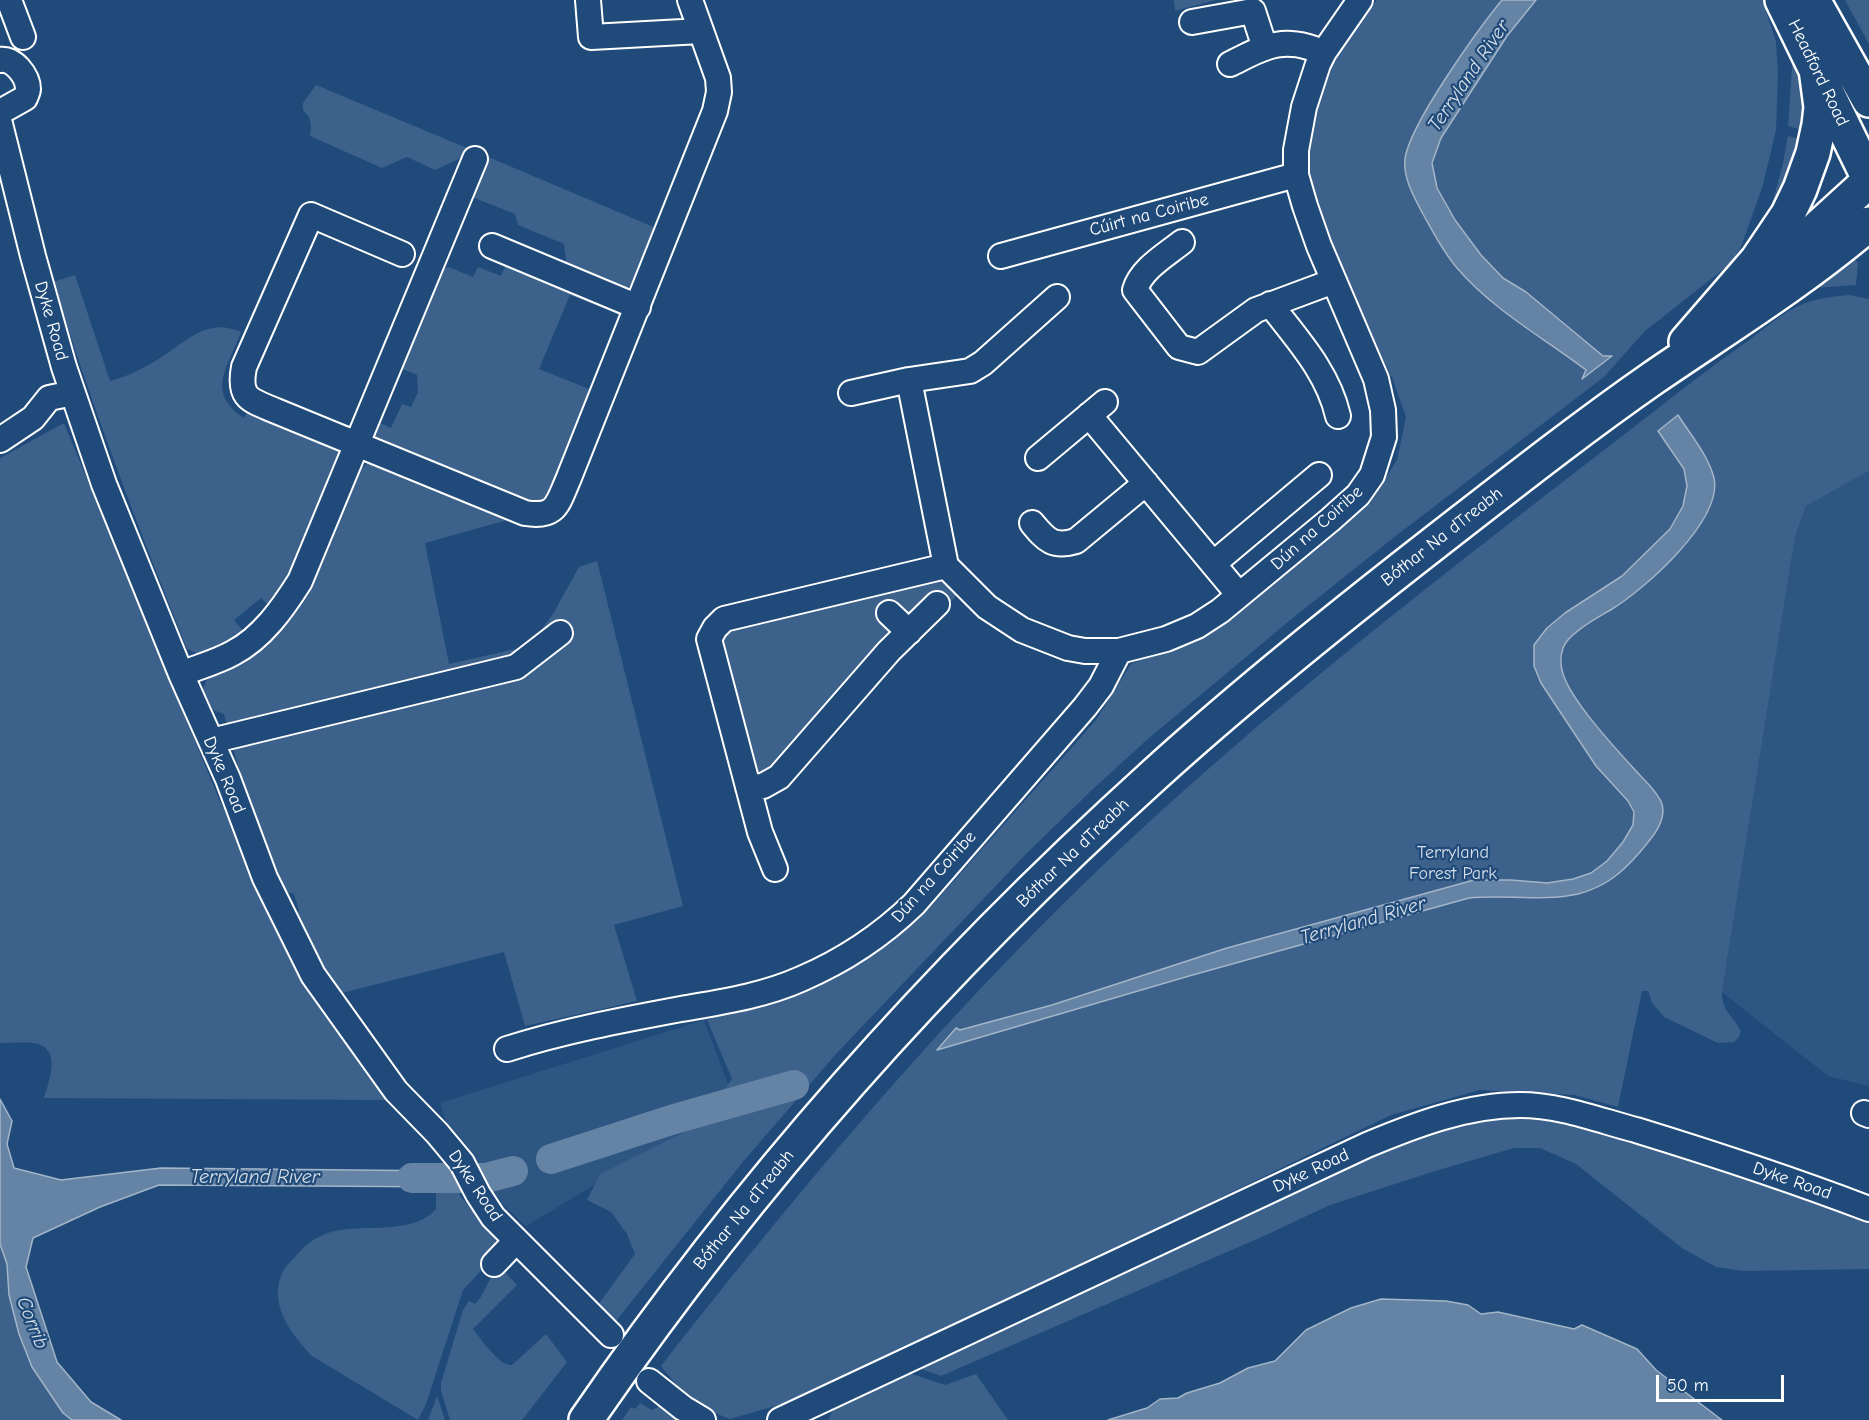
<!DOCTYPE html>
<html>
<head>
<meta charset="utf-8">
<style>
  body { margin:0 }
  #map { position:relative; width:1869px; height:1420px; overflow:hidden; background:#1f4a7a; font-family:"Comic Neue",sans-serif }
  canvas { display:block }
  .scale { position:absolute; left:1656px; top:1375px; width:128px; height:27px; box-sizing:border-box; border:3px solid #fff; border-top:0; padding-left:8px; font-size:18px; line-height:21px; white-space:nowrap; color:#fff; -webkit-text-stroke:4px #1f4a7a; paint-order:stroke }
</style>
</head>
<body>
<div id="map">
<canvas width="1869" height="1420"></canvas>
<div class="scale">50 m</div>
</div>
<script>
const ctx = document.querySelector('canvas').getContext('2d');
ctx.lineJoin = 'round';
function fillPath(path, color) {
  ctx.fillStyle = color;
  ctx.fill(path, 'evenodd');
}
function stroke(path, color, width, dash) {
  ctx.strokeStyle = color;
  ctx.lineWidth = width;
  ctx.lineCap = dash ? 'butt' : 'round';
  ctx.setLineDash(dash || []);
  ctx.stroke(path);
}
function write(font, color, halo, rows, align = 'center') {
  ctx.font = font + ' "Comic Neue",sans-serif';
  ctx.lineWidth = 4.5;
  ctx.setLineDash([]);
  ctx.textBaseline = 'middle';
  ctx.strokeStyle = halo;
  ctx.fillStyle = color;
  for (const [text, x, y, turn = 0] of rows) {
    ctx.save();
    ctx.translate(x, y);
    ctx.rotate((+turn || 0) * Math.PI / 180);
    ctx.textAlign = isNaN(turn) ? turn : align;
    if (halo) ctx.strokeText(text, 0, 0);
    ctx.fillText(text, 0, 0);
    ctx.restore();
  }
}
const built = new Path2D(`
  M 1869,471 L 1869,1086 L 1828,1076 L 1722,992 L 1795,537 L 1806,506 Z
  M 704,1020 L 730,1089 L 706,1125 L 616,1172 L 526,1226 L 502,1204 L 448,1127 L 440,1103 Z`);
const green = new Path2D(`
  M 1174,0 L 1216,0 L 1175,11 Z
  M 1377,0 L 1762,0 L 1776,41 L 1778,73 L 1776,130 L 1763,185 L 1741,247 L 1729,265 L 1645,331 L 1604,377 L 1397,535 L 1294,617 L 1149,738 L 1093,789 L 1026,854 L 836,1054 L 742,1163 L 616,1321 L 598,1305 L 635,1254 L 627,1234 L 611,1212 L 587,1200 L 600,1174 L 695,1127 L 732,1079 L 707,1020 L 837,978 L 928,910 L 1096,720 L 1131,664 L 1221,627 L 1370,503 L 1397,460 L 1406,417 L 1393,380 L 1337,264 L 1312,198 L 1309,174 L 1309,147 L 1314,118 L 1337,53 L 1356,25 Z
  M 1845,0 L 1869,0 L 1869,44 Z
  M 1793,54 L 1805,75 L 1809,132 L 1788,126 Z
  M 316,85 L 467,148 L 463,157 L 435,170 L 407,157 L 382,168 L 310,136 L 311,126 L 309,117 L 303,110 L 303,103 Z
  M 1788,136 L 1805,140 L 1767,223 L 1783,163 Z
  M 486,156 L 663,231 L 646,275 L 637,271 L 630,286 L 624,290 L 563,268 L 566,259 L 564,244 L 518,225 L 515,214 L 472,197 Z
  M 1852,255 L 1858,263 L 1856,285 L 1813,288 Z
  M 508,260 L 620,309 L 620,315 L 570,295 L 539,369 L 589,389 L 588,393 L 593,400 L 545,509 L 375,441 L 373,432 L 376,421 L 391,428 L 402,404 L 411,407 L 418,392 L 417,375 L 398,367 L 437,274 L 445,268 L 449,267 L 473,277 L 478,267 L 501,276 Z
  M 75,275 L 110,381 C 126,377 142,369 157,360 C 184,344 206,316 241,332 C 228,367 205,392 244,418 L 249,408 L 335,443 L 342,452 L 300,560 L 272,609 L 261,598 L 234,620 L 245,633 L 228,645 L 201,655 L 187,649 C 138,528 92,406 53,282 Z
  M 1850,295 L 1869,299 L 1869,471 L 1806,506 L 1795,537 L 1722,992 C 1722,1012 1733,1015 1741,1031 L 1739,1037 L 1734,1042 L 1718,1043 L 1664,1017 L 1652,1003 L 1648,991 L 1642,991 L 1618,1107 L 1575,1095 L 1480,1090 L 1391,1115 L 810,1396 L 730,1419 C 695,1406 684,1395 661,1366 C 786,1206 916,1050 1060,907 C 1227,741 1414,597 1600,453 C 1650,415 1698,376 1749,340 C 1765,328 1783,312 1803,304 C 1818,298 1834,296 1850,295 Z
  M 64,423 L 219,799 L 279,930 L 328,1018 L 370,1074 L 385,1100 L 44,1098 C 49,1081 63,1047 33,1043 C 23,1042 11,1043 0,1043 L 0,458 Z
  M 372,460 L 511,519 L 425,543 L 449,664 L 529,646 L 553,614 L 579,567 L 597,561 L 683,906 L 614,925 L 637,1001 L 525,1026 L 504,952 L 342,993 L 293,918 L 299,910 L 294,894 L 282,891 L 258,841 L 224,714 L 213,710 L 203,689 L 209,673 L 218,668 L 221,674 C 303,632 326,561 354,479 L 359,470 Z
  M 940,577 L 959,592 L 946,608 L 916,615 L 906,615 L 890,628 L 891,635 L 777,770 L 758,775 L 749,770 L 720,639 L 725,632 L 737,626 Z
  M 1517,1115 L 1562,1123 L 1626,1141 L 1803,1198 L 1869,1223 L 1869,1269 L 1743,1271 L 1716,1267 L 1682,1248 L 1576,1164 L 1540,1148 L 1514,1148 L 1432,1172 L 1330,1205 L 1264,1236 L 941,1376 L 921,1369 L 1377,1152 L 1419,1136 L 1469,1122 Z
  M 444,1187 L 456,1187 L 461,1197 L 494,1236 L 496,1244 L 486,1265 L 463,1290 L 426,1404 L 418,1420 L 312,1356 C 291,1334 267,1303 283,1271 C 286,1266 291,1261 295,1257 C 305,1245 316,1236 331,1232 C 362,1223 413,1236 436,1209 L 436,1193 Z
  M 0,1244 L 7,1264 L 9,1295 L 19,1334 L 32,1367 L 63,1413 L 72,1420 L 0,1420 Z
  M 498,1271 L 506,1273 L 517,1285 L 473,1329 C 482,1340 499,1366 512,1365 L 546,1334 L 567,1362 L 522,1420 L 450,1420 L 441,1391 L 441,1383 L 463,1310 L 469,1301 L 475,1304 C 486,1294 485,1281 498,1271 Z
  M 909,1373 L 945,1385 L 976,1374 L 1008,1420 L 828,1420 L 834,1408 Z
  M 437,1396 L 445,1420 L 428,1420 Z
  M 640,1403 L 652,1410 L 660,1406 L 681,1420 L 622,1420 L 631,1407 L 635,1409 Z`);
const water = new Path2D(`
  M 1502,0 L 1536,0 L 1507,36 L 1441,138 L 1432,163 L 1437,188 L 1455,220 L 1481,255 L 1503,278 L 1526,292 L 1603,356 L 1612,356 L 1582,379 L 1586,370 C 1542,337 1492,309 1457,268 C 1443,252 1433,232 1423,214 C 1414,197 1403,178 1405,159 C 1409,125 1479,28 1502,0 Z
  M 1678,415 C 1690,434 1708,455 1714,478 C 1723,520 1645,589 1612,609 C 1599,617 1568,633 1563,648 C 1560,657 1560,665 1563,674 C 1572,702 1616,749 1637,772 C 1645,781 1658,792 1662,804 C 1667,822 1651,839 1640,852 C 1622,873 1605,887 1578,894 C 1542,902 1505,894 1469,898 L 1189,976 L 937,1050 L 956,1028 L 960,1030 L 1052,1005 L 1227,948 L 1474,880 L 1511,880 L 1547,883 L 1573,879 L 1591,873 L 1607,861 L 1623,842 L 1633,825 L 1634,812 L 1628,801 L 1596,766 L 1541,683 L 1534,666 L 1534,645 L 1547,628 L 1565,613 L 1622,576 L 1670,529 L 1683,506 L 1687,486 L 1684,469 L 1658,431 Z
  M 0,1099 L 12,1121 L 7,1144 L 14,1168 L 61,1180 L 161,1168 L 450,1171 L 456,1187 L 159,1185 L 100,1207 L 33,1238 L 26,1267 L 57,1362 L 91,1402 L 121,1420 L 72,1420 L 63,1413 L 32,1367 L 19,1334 L 9,1295 L 7,1264 L 0,1244 Z
  M 1381,1299 L 1446,1301 L 1468,1305 L 1481,1314 L 1498,1312 L 1574,1329 L 1582,1325 L 1637,1349 L 1656,1370 L 1722,1420 L 1108,1420 L 1147,1408 L 1160,1399 L 1178,1398 L 1187,1393 L 1220,1383 L 1248,1368 L 1275,1361 L 1306,1330 L 1351,1308 Z`);
const river = new Path2D(`
  M 551,1159 L 671,1120 L 794,1085
  M 412,1178 L 486,1178 L 513,1171`);
const minor = new Path2D(`
  M 9,0 L 23,37
  M 588,0 L 591,37 L 701,31
  M 1192,22 L 1253,11 L 1265,48
  M 0,60 C 13,57 28,76 28,89 C 28,92 26,95 25,98 L 0,112
  M 1230,64 C 1249,55 1269,42 1292,44 C 1303,44 1314,49 1324,52
  M 0,124 L 33,256 L 64,367 L 104,484 L 181,674 L 228,779 L 265,878 L 313,975 L 396,1091 L 437,1133 L 462,1163 L 478,1194 L 493,1217 L 611,1335
  M 1182,242 C 1166,255 1141,269 1135,290 L 1179,347 L 1198,352 L 1256,310 L 1334,281
  M 492,246 L 638,307
  M 402,254 L 311,215 L 244,367 C 238,399 250,400 276,411 L 525,513 C 556,518 557,505 568,480 L 715,111 L 719,92 L 718,78 L 690,0
  M 1001,256 L 1296,175
  M 1270,304 C 1297,339 1328,372 1338,416
  M 909,380 L 946,566 L 987,607 L 1022,630 L 1068,648 L 1085,651 L 1119,651 L 1166,639 L 1197,626 L 1220,611 L 1330,520 L 1358,495 L 1372,475 L 1384,437 L 1383,410 L 1376,379 L 1319,246 L 1305,206 L 1296,175 L 1296,150 L 1304,107 L 1318,64 L 1324,52 L 1360,0
  M 851,393 L 909,380 L 970,371 L 983,363 L 1057,297
  M 1089,415 L 1239,595
  M 0,440 L 33,418 L 49,398 L 73,393
  M 1038,458 L 1105,402
  M 1032,523 C 1046,540 1053,548 1076,541 L 1146,483
  M 1213,564 L 1319,475
  M 889,613 L 909,632
  M 181,674 C 198,667 217,662 233,653 C 262,638 283,608 300,581 L 475,159
  M 211,741 L 516,667 L 560,633
  M 748,787 L 763,786 L 779,777 L 889,651 L 937,604
  M 775,869 L 760,832 L 709,639 L 715,628 L 724,619 L 946,566
  M 507,1049 C 563,1031 622,1020 681,1009 C 721,1002 763,996 801,979 C 843,961 881,936 914,904 L 1085,707 L 1101,686 L 1119,651
  M 1864,1113 L 1869,1115
  M 494,1264 L 516,1241
  M 649,1381 L 683,1408 L 703,1420
  M 780,1420 L 1367,1145 C 1415,1125 1467,1105 1520,1105 C 1560,1105 1598,1120 1636,1130 C 1714,1154 1793,1180 1869,1209`);
const highway = new Path2D(`
  M 1782,0 L 1869,179
  M 1813,0 L 1869,100
  M 1755,285 L 1869,181
  M 1686,342 L 1757,260 L 1788,214 L 1800,189 L 1813,153 L 1819,125 L 1821,107 L 1816,69
  M 586,1420 C 748,1184 941,968 1153,776 C 1243,694 1338,618 1433,544 C 1505,488 1577,431 1653,378 C 1726,328 1801,282 1869,224`);
const streetNames = [
  ["Headford Road",1818,73,64],
  ["Cúirt na Coiribe",1149,215,-15],
  ["Dyke Road",51,321,74],
  ["Dún na Coiribe",1317,528,-42],
  ["Bóthar Na dTreabh",1442,537,-38],
  ["Dyke Road",224,775,67],
  ["Bóthar Na dTreabh",1073,853,-44],
  ["Dún na Coiribe",934,877,-48],
  ["Dyke Road",1311,1171,-25],
  ["Dyke Road",1792,1181,19],
  ["Dyke Road",475,1186,56],
  ["Bóthar Na dTreabh",744,1210,-51]
];
const parkNames = [
  ["Terryland",1453,853],
  ["Forest Park",1453,874]
];
const waterNames = [
  ["Terryland River",1469,76,-56],
  ["Terryland River",1363,921,-16],
  ["Terryland River",255,1177],
  ["Corrib",32,1323,68]
];
fillPath(built, '#2e5683');
fillPath(green, '#3c618b');
fillPath(water, '#6583a4');
stroke(water, '#a3b5c8', 1.5);
stroke(river, '#6583a4', 30);
stroke(minor, '#fff', 28);
stroke(highway, '#fff', 38);
stroke(minor, '#1f4a7a', 24);
stroke(highway, '#1f4a7a', 33);
write('18px', '#fff', '#1f4a7a', streetNames);
write('18px', '#d8dfe8', '#1f4a7a', parkNames);
write('italic 20px', '#d8e0e8', '#1f4a7a', waterNames);
</script>
</body>
</html>
